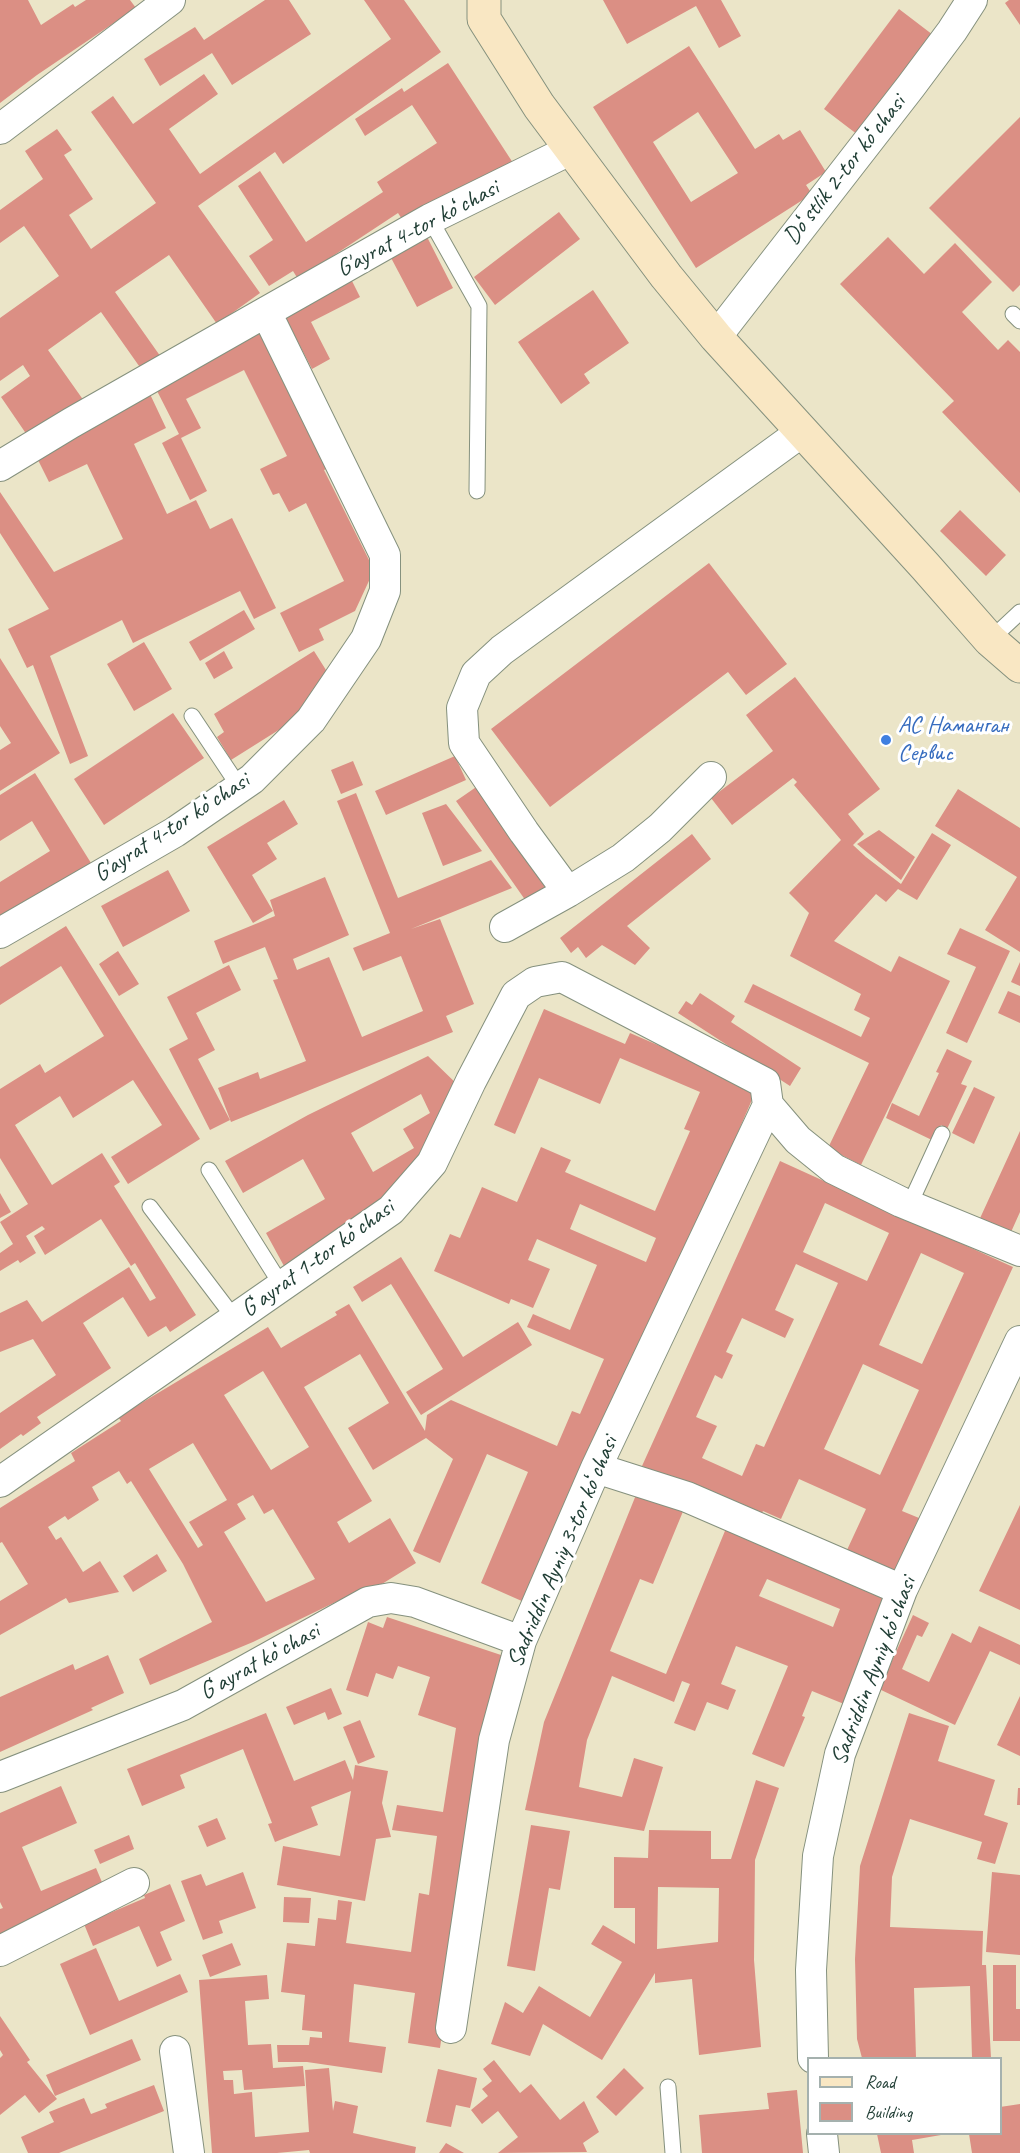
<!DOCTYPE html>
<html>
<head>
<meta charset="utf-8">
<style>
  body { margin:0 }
  #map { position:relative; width:1020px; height:2153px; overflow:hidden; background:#ebe5c8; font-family:Caveat,sans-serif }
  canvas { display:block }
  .legend { position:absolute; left:807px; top:2057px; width:195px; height:78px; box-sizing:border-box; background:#fff; border:2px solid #a5b1ae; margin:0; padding:8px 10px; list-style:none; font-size:18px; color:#1f3d34 }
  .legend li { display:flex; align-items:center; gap:12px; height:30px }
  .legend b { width:30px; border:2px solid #a5b1ae }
</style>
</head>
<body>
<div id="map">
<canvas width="1020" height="2153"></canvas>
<ul class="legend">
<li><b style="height:8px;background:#f9e7c3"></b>Road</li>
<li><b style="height:16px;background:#db8f84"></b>Building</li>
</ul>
</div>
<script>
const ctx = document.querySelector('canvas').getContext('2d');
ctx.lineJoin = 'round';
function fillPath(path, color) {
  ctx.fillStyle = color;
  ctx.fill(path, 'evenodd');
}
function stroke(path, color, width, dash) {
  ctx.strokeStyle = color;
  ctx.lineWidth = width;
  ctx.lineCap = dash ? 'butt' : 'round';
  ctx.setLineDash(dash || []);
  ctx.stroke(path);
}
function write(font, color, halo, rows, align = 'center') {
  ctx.font = font + ' Caveat,sans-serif';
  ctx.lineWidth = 6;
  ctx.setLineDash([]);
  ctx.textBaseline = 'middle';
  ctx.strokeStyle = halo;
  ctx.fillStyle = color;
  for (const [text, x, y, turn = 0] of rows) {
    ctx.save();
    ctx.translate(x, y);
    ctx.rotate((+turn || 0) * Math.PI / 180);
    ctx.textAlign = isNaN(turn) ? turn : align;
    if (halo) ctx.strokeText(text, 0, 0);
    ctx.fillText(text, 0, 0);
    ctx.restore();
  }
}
const building = new Path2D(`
  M 0,0 L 28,0 L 41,25 L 73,4 L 75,7 L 86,0 L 130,0 L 136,8 L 37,75 L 0,103 Z
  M 265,0 L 289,0 L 311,34 L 232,85 L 212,53 L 160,86 L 144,59 L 195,27 L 204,40 Z
  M 364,0 L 404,0 L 441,52 L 283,164 L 275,152 L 198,206 L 260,293 L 217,324 L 169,255 L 115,292 L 163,360 L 144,373 L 101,312 L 48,350 L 84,401 L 27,435 L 1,397 L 30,376 L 23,365 L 0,381 L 0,318 L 59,276 L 24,226 L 0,243 L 0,210 L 43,179 L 25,151 L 57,129 L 72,150 L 64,155 L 93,199 L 69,215 L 91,249 L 156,203 L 91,112 L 113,96 L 133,124 L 204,74 L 218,94 L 169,129 L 200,174 L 391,39 Z
  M 603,0 L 721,0 L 741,36 L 719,48 L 696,6 L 627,44 Z
  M 1009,0 L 1020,0 L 1020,25 L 1005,3 Z
  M 899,9 L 937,38 L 862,138 L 824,109 Z
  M 689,46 L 755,149 L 779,134 L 783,140 L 800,130 L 826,172 L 806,185 L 812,194 L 696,268 L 593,107 ZM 698,112 L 738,173 L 691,202 L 653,142 Z
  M 448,63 L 515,166 L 409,230 L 398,213 L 298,279 L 293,271 L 269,286 L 249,256 L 273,240 L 238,186 L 260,171 L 306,242 L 383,192 L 377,182 L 437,143 L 412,105 L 365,136 L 355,119 L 402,88 L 404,92 Z
  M 1020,117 L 1020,285 L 1013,292 L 929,208 Z
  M 559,212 L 580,239 L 495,305 L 474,277 Z
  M 426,235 L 453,288 L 417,307 L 389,254 Z
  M 888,237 L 924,274 L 955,243 L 992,282 L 962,312 L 998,350 L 1008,340 L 1020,352 L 1020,493 L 942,412 L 954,401 L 840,284 Z
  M 350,277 L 360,297 L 311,322 L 330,359 L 312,369 L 282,312 Z
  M 593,290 L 629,343 L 584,374 L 590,383 L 561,404 L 518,342 Z
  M 263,331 L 330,467 L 324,470 L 374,570 L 355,611 L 319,629 L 324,640 L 299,652 L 280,613 L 344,581 L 306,503 L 289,512 L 279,493 L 273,495 L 260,469 L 287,456 L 244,370 L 186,399 L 201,428 L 181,438 L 207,491 L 190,500 L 162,443 L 179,434 L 154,385 Z
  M 149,392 L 166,428 L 134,444 L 167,514 L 196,500 L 210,529 L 232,518 L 276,608 L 254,619 L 240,591 L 133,643 L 122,620 L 50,656 L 88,756 L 70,764 L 33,665 L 27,668 L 8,629 L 49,609 L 0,533 L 0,492 L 54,572 L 123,539 L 87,464 L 49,482 L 36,456 Z
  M 960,510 L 1006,555 L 986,576 L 940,531 Z
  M 709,563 L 787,664 L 746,695 L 728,672 L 550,807 L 491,729 Z
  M 244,610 L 255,629 L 200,661 L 189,642 Z
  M 144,642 L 172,689 L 134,711 L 107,664 Z
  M 224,651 L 233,668 L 214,679 L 205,663 Z
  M 314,651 L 331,678 L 312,690 L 320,704 L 231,760 L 217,737 L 224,732 L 214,714 Z
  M 0,658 L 60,753 L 0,791 L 0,750 L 11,743 L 0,726 Z
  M 795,677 L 880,789 L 848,814 L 864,834 L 853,845 L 866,857 L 901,884 L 932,833 L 951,845 L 917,900 L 898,889 L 886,902 L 876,894 L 834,941 L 891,972 L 899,956 L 950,981 L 861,1165 L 828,1148 L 869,1063 L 744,1002 L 753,984 L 861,1037 L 870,1018 L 854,1010 L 861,994 L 790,956 L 809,913 L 789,893 L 841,840 L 794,785 L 797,782 L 793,778 L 732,825 L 711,798 L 773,751 L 746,715 Z
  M 173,713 L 204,758 L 104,825 L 74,779 Z
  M 455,756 L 466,780 L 386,815 L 375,791 Z
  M 353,761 L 363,785 L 341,794 L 331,770 Z
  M 35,773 L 91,863 L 0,921 L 0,882 L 50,851 L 32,821 L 0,841 L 0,795 Z
  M 482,783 L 554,886 L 528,904 L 456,801 Z
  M 958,789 L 1020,828 L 1020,952 L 985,930 L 1017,877 L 935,826 Z
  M 356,793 L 398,898 L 491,860 L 512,888 L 411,929 L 440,919 L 474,1004 L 446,1016 L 453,1032 L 231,1122 L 218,1088 L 258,1072 L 260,1079 L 306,1061 L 273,980 L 278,979 L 265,947 L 223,964 L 214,941 L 275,916 L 270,900 L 325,877 L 349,935 L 293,959 L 297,970 L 329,957 L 362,1037 L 423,1011 L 401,956 L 363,971 L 353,948 L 390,933 L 337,801 Z
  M 284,800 L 298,824 L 267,843 L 277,859 L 252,875 L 273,911 L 253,923 L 207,847 Z
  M 446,804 L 482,851 L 443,866 L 422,813 Z
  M 879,830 L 915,857 L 901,880 L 857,844 Z
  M 692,834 L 711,859 L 627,926 L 650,948 L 635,965 L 602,945 L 586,958 L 578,947 L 571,953 L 560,938 Z
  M 168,870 L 190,911 L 123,947 L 101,906 Z
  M 66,926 L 200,1139 L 128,1184 L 111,1157 L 162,1125 L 133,1080 L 73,1118 L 60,1096 L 15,1125 L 52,1185 L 102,1153 L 120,1182 L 114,1186 L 196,1315 L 170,1332 L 166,1326 L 148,1337 L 123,1297 L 83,1323 L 111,1368 L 37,1417 L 41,1423 L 23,1436 L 21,1434 L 0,1449 L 0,1413 L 56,1375 L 33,1339 L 0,1352 L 0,1313 L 27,1300 L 42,1322 L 129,1267 L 150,1301 L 156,1298 L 135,1263 L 131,1266 L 101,1219 L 45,1255 L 34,1236 L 45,1229 L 42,1226 L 26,1236 L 36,1253 L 20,1263 L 18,1260 L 0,1271 L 0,1253 L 13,1244 L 0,1222 L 28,1204 L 0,1158 L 0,1089 L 40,1064 L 45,1073 L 104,1036 L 61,966 L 0,1005 L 0,967 Z
  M 960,928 L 1010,951 L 967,1043 L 946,1033 L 976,967 L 947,954 Z
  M 118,951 L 139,984 L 119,996 L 99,964 Z
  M 1020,962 L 1020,986 L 1011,982 Z
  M 229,965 L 241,990 L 196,1013 L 215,1050 L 198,1059 L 230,1120 L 210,1130 L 169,1049 L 188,1039 L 167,997 Z
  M 1008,991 L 1020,996 L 1020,1023 L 998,1013 Z
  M 700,993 L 735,1016 L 731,1022 L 801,1068 L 790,1086 L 678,1013 L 686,1001 L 692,1005 Z
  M 544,1009 L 625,1044 L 630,1033 L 757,1088 L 640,1360 L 524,1602 L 481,1583 L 528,1472 L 487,1454 L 440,1563 L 413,1551 L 453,1459 L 426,1438 L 373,1470 L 348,1428 L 389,1403 L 360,1354 L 304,1387 L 372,1501 L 337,1522 L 349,1543 L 390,1518 L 416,1563 L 351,1603 L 346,1597 L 253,1642 L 150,1685 L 139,1659 L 212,1622 L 183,1564 L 131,1481 L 127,1484 L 119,1471 L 92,1487 L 99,1500 L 68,1520 L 65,1516 L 48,1527 L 56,1540 L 61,1537 L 83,1572 L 100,1561 L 119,1592 L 69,1603 L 66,1598 L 0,1635 L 0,1601 L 28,1584 L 2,1542 L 0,1543 L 0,1508 L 75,1461 L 71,1453 L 121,1421 L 118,1417 L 268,1327 L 281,1348 L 337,1315 L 335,1312 L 349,1304 L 425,1431 L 427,1415 L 451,1400 L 557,1446 L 572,1411 L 580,1414 L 604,1359 L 527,1327 L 533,1314 L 570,1330 L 597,1265 L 537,1239 L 528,1260 L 550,1269 L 533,1308 L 511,1299 L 509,1304 L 434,1271 L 450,1234 L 460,1238 L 482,1187 L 517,1202 L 541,1147 L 571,1160 L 565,1172 L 655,1211 L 690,1131 L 684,1129 L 700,1092 L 620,1058 L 600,1104 L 539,1078 L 515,1134 L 494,1125 ZM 580,1204 L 656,1238 L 646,1262 L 570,1229 ZM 263,1371 L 309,1447 L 271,1470 L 224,1395 ZM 193,1443 L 227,1500 L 189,1522 L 203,1545 L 198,1548 L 149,1469 ZM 253,1495 L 264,1514 L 273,1509 L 315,1579 L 266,1602 L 224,1532 L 246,1519 L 237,1504 Z
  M 947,1049 L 972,1061 L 961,1084 L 967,1086 L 947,1129 L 941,1125 L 934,1141 L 886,1118 L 892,1103 L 919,1116 L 939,1073 L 936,1072 Z
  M 428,1056 L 462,1089 L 415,1181 L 284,1266 L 266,1233 L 325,1199 L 303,1159 L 243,1193 L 225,1161 L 308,1115 ZM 421,1094 L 430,1113 L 403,1129 L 414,1148 L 373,1172 L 351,1133 Z
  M 974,1087 L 995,1097 L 974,1144 L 952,1133 Z
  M 1020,1131 L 1020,1212 L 1007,1241 L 976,1227 Z
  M 780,1161 L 1013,1267 L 902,1511 L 919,1518 L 894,1572 L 847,1550 L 866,1509 L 799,1479 L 781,1519 L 763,1511 L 758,1520 L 642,1466 ZM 825,1203 L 889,1233 L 867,1281 L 803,1252 ZM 921,1253 L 964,1273 L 922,1364 L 879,1345 ZM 796,1264 L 838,1283 L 764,1447 L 756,1444 L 742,1476 L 702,1458 L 717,1426 L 696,1417 L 715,1375 L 722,1379 L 733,1355 L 726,1352 L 742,1318 L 785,1338 L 794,1319 L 775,1310 ZM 863,1364 L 919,1390 L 880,1475 L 824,1449 Z
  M 0,1193 L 11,1212 L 0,1218 Z
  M 401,1257 L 463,1357 L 518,1322 L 532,1345 L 421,1415 L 406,1392 L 443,1369 L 391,1284 L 362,1302 L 353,1287 Z
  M 638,1490 L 684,1509 L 653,1584 L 640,1579 L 610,1651 L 666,1674 L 727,1526 L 888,1593 L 844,1704 L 812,1691 L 802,1716 L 805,1717 L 784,1767 L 752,1754 L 788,1666 L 736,1646 L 721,1684 L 736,1690 L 728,1710 L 707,1702 L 695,1731 L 674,1723 L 690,1684 L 682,1681 L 674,1702 L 612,1676 L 587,1740 L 579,1787 L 622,1797 L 634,1758 L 663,1767 L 644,1831 L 525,1810 L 544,1722 ZM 767,1579 L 840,1609 L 833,1627 L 759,1596 Z
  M 1020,1505 L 1020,1610 L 979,1591 Z
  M 157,1554 L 167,1571 L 133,1592 L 123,1576 Z
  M 913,1615 L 929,1623 L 922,1637 L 917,1635 L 902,1669 L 929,1682 L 952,1633 L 971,1643 L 979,1626 L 1020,1645 L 1020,1665 L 990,1651 L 955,1725 L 879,1689 Z
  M 387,1617 L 510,1658 L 484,1737 L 440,2048 L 408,2043 L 415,1993 L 354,1984 L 349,2042 L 386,2047 L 382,2073 L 307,2062 L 278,2062 L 277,2045 L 309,2045 L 310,2037 L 322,2038 L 322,2032 L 302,2030 L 305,1995 L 281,1992 L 287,1943 L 315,1946 L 318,1918 L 336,1920 L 338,1900 L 352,1902 L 346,1943 L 411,1952 L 419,1893 L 429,1895 L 437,1836 L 392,1830 L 397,1805 L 443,1812 L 456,1728 L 418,1715 L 430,1677 L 398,1666 L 393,1679 L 376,1673 L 368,1697 L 346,1690 L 368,1622 L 383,1628 Z
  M 108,1655 L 124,1693 L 91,1708 L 93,1710 L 0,1752 L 0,1697 L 73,1664 L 75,1670 Z
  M 331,1688 L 342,1714 L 328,1720 L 325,1712 L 294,1725 L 286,1707 Z
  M 1020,1696 L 1020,1756 L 997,1745 Z
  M 266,1713 L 294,1781 L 345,1760 L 353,1780 L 355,1765 L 388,1771 L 382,1803 L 391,1837 L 376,1839 L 365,1901 L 277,1885 L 283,1846 L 340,1856 L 351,1791 L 311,1807 L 318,1825 L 275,1842 L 268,1824 L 272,1823 L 243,1749 L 180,1775 L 185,1788 L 142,1806 L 127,1769 Z
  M 909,1713 L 949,1726 L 938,1761 L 995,1780 L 984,1815 L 1008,1823 L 995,1864 L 977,1859 L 982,1842 L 910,1819 L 892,1877 L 890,1927 L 983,1931 L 982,1965 L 986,1965 L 991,2058 L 972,2058 L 970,1986 L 914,1988 L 916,2058 L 862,2058 L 857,2039 L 855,1959 L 860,1866 Z
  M 360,1720 L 375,1757 L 358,1764 L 343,1727 Z
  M 756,1780 L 779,1788 L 755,1860 L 754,1960 L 761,2047 L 699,2055 L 692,1979 L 655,1983 L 655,1973 L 602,2060 L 543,2024 L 530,2056 L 491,2044 L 505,2002 L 523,2013 L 539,1986 L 590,2017 L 622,1962 L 591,1944 L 603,1925 L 635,1944 L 635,1908 L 614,1908 L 614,1857 L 648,1858 L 649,1830 L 711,1831 L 711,1859 L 731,1859 ZM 658,1887 L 719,1888 L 718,1942 L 657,1949 Z
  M 61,1786 L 77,1823 L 22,1847 L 41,1891 L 96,1868 L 107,1894 L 0,1938 L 0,1909 L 3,1908 L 0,1902 L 0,1813 Z
  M 1018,1788 L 1020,1788 L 1020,1805 L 1017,1805 Z
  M 217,1818 L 226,1839 L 207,1847 L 198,1826 Z
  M 531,1825 L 570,1831 L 560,1890 L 549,1888 L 535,1971 L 507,1966 Z
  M 129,1835 L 134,1849 L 100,1864 L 94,1850 Z
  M 243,1872 L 256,1908 L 219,1921 L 223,1933 L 203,1940 L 181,1881 L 201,1874 L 206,1886 Z
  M 992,1872 L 1020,1875 L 1020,1955 L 986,1952 Z
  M 170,1884 L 185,1921 L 160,1932 L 172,1960 L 157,1967 L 139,1926 L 93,1946 L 84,1924 L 145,1898 L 144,1895 Z
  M 284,1897 L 311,1898 L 309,1923 L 283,1922 Z
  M 232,1943 L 241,1965 L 210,1977 L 202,1955 Z
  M 96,1948 L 119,2001 L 180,1974 L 188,1992 L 90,2035 L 60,1964 Z
  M 993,1965 L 1016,1965 L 1016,2009 L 1020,2009 L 1020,2041 L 993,2041 Z
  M 267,1975 L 269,1999 L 245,2001 L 248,2045 L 271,2044 L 273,2068 L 303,2066 L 305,2086 L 244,2090 L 242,2070 L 223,2071 L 224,2080 L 233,2080 L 234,2094 L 252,2092 L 255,2137 L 309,2132 L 305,2070 L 329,2068 L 333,2111 L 335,2101 L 358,2106 L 353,2133 L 416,2147 L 415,2153 L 310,2153 L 309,2150 L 277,2153 L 212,2153 L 199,1980 Z
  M 0,2016 L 30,2060 L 27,2062 L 57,2099 L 39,2113 L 25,2095 L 0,2115 L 0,2058 L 3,2055 L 0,2050 Z
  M 132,2039 L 141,2060 L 55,2096 L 46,2075 Z
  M 494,2060 L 520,2093 L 531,2084 L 560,2120 L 584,2101 L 599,2132 L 583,2143 L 587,2152 L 498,2153 L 518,2137 L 498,2111 L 482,2124 L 471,2110 L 488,2096 L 482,2089 L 492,2081 L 483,2069 Z
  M 624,2068 L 644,2088 L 616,2116 L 596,2097 Z
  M 438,2069 L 477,2078 L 470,2108 L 456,2105 L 451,2127 L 426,2122 Z
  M 154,2085 L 164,2111 L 59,2153 L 28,2153 L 21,2137 L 54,2122 L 49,2112 L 84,2098 L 91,2114 L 107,2108 L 105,2104 Z
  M 797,2090 L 803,2153 L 702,2153 L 699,2115 L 769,2109 L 767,2093 Z
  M 1020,2104 L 1020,2153 L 972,2153 L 969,2134 L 1000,2134 L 1000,2107 Z
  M 877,2134 L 941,2134 L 941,2135 L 912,2140 L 914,2153 L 881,2153 Z
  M 446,2143 L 464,2153 L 439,2153 Z`);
const lane = new Path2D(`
  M 430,219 L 479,306 L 477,491
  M 1013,314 L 1020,321
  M 990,640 L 1020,612
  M 192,716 L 240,788
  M 209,1170 L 282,1286
  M 909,1206 L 942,1134
  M 150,1207 L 235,1319
  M 668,2087 L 673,2153`);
const street = new Path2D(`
  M 0,129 L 170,0
  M 716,337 L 911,86 L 952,31 L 972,0
  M 0,466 L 71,423 L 266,312
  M 568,892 L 623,858 L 660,828 L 711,777
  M 505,927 L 568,892 L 524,832 L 464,743 L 462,708 L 476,674 L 502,650 L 803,431
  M 0,933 L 175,832 L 252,779 L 311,720 L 366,639 L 385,591 L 385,555 L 266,312 L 430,219 L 572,149
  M 596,1468 L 687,1497 L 902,1590
  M 0,1482 L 391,1210 L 432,1163 L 471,1081 L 516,995 L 535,982 L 562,977 L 765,1083 L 768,1105 L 798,1140 L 834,1169 L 901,1202 L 1020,1251
  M 0,1777 L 183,1705 L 368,1602 L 391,1598 L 415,1602 L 521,1641
  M 0,1951 L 134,1883
  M 451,2028 L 494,1740 L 521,1641 L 596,1468 L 768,1105
  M 175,2051 L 189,2153
  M 813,2058 L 811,1970 L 818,1856 L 840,1754 L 902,1590 L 1020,1341
  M 822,2134 L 824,2153`);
const secondary = new Path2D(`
  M 484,0 L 484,19 L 539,106 L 666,276 L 716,337 L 925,566 L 990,640 L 1020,666`);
const markers = [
  [886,740,6,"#3f7fe0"]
];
const streetNames = [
  ["Doʻstlik 2-tor koʻchasi",845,170,-52],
  ["G'ayrat 4-tor koʻchasi",418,229,-28],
  ["G'ayrat 4-tor koʻchasi",172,828,-33],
  ["Gʻayrat 1-tor koʻchasi",318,1259,-36],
  ["Sadriddin Ayniy 3-tor koʻchasi",563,1552,-67],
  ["Gʻayrat koʻchasi",260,1662,-29],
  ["Sadriddin Ayniy koʻchasi",874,1671,-69]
];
const shopNames = [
  ["АС Наманган",898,726],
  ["Сервис",898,754]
];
fillPath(building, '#db8f84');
stroke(lane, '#85917e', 17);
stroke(street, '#85917e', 32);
stroke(secondary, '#85917e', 35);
stroke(lane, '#fff', 15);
stroke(street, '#fff', 30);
stroke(secondary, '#f9e7c3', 33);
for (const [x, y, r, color] of markers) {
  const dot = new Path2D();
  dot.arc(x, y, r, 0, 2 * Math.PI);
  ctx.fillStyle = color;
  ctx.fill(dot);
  stroke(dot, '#fff', 2);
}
write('24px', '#1f3d34', '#fff', streetNames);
write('24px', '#366cbe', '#fff', shopNames, 'left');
</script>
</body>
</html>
